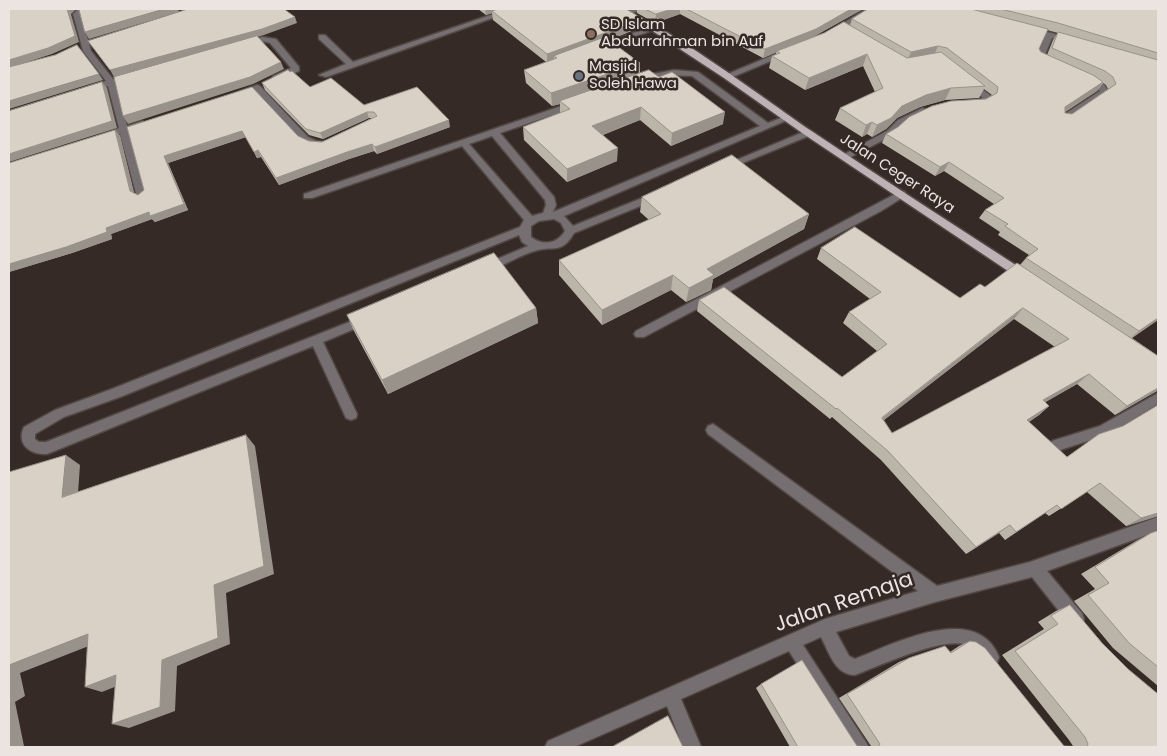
<!DOCTYPE html>
<html>
<head>
<meta charset="utf-8">
<style>
  body { margin:0 }
  #map { position:relative; width:1167px; height:756px; overflow:hidden; background:#352a25; font-family:Poppins,sans-serif }
  canvas { display:block }
  .frame { position:absolute; inset:0; border:10px solid #ece4e1; pointer-events:none }
</style>
</head>
<body>
<div id="map">
<canvas width="1167" height="756"></canvas>
<div class="frame"></div>
</div>
<script>
const ctx = document.querySelector('canvas').getContext('2d');
ctx.lineJoin = 'round';
function stroke(path, color, width, dash) {
  ctx.strokeStyle = color;
  ctx.lineWidth = width;
  ctx.lineCap = dash ? 'butt' : 'round';
  ctx.setLineDash(dash || []);
  ctx.stroke(path);
}
function fillPath(path, color) {
  ctx.fillStyle = color;
  ctx.fill(path, 'evenodd');
}
function write(font, color, halo, rows, align = 'center') {
  ctx.font = font + ' Poppins,sans-serif';
  ctx.lineWidth = 5;
  ctx.setLineDash([]);
  ctx.textBaseline = 'middle';
  ctx.strokeStyle = halo;
  ctx.fillStyle = color;
  for (const [text, x, y, turn = 0] of rows) {
    ctx.save();
    ctx.translate(x, y);
    ctx.rotate((+turn || 0) * Math.PI / 180);
    ctx.textAlign = isNaN(turn) ? turn : align;
    if (halo) ctx.strokeText(text, 0, 0);
    ctx.fillText(text, 0, 0);
    ctx.restore();
  }
}
const minor = new Path2D(`
  M 78,9 L 86,9 L 81,14 L 91,51 L 113,79 L 131,74 L 135,76 L 116,83 L 127,126 L 142,121 L 146,124 L 129,131 L 147,197 L 146,199 L 142,200 L 137,197 L 120,134 L 101,140 L 96,137 L 119,128 L 108,86 L 87,92 L 83,89 L 106,81 L 83,51 L 73,14 Z
  M 508,9 L 518,9 L 326,77 L 319,75 L 346,64 L 319,39 L 319,35 L 325,35 L 353,62 Z
  M 633,9 L 643,9 L 628,15 L 624,13 Z
  M 866,9 L 875,9 L 836,34 L 829,32 Z
  M 651,26 L 658,28 L 601,50 L 594,48 Z
  M 1026,28 L 1052,33 L 1074,41 L 1070,43 L 1052,38 L 1044,57 L 1052,64 L 1045,66 L 1036,58 L 1045,37 L 1026,32 Z
  M 262,37 L 276,39 L 299,67 L 299,71 L 279,80 L 273,80 L 273,76 L 291,68 L 270,43 L 262,41 L 244,46 L 240,44 Z
  M 785,50 L 792,52 L 730,78 L 723,76 Z
  M 674,70 L 698,72 L 768,123 L 788,115 L 792,118 L 564,216 L 573,226 L 652,194 L 656,193 L 661,196 L 660,198 L 574,233 C 562,254 554,246 538,250 C 522,254 506,264 491,271 L 483,271 L 482,268 L 483,265 L 528,246 L 522,242 L 519,235 L 120,397 L 64,417 L 35,434 L 35,439 L 39,442 L 46,442 L 367,315 L 371,316 L 373,319 L 371,322 L 323,342 L 357,414 L 356,418 L 351,420 L 346,418 L 313,346 L 47,454 C 30,455 16,444 24,427 L 55,410 L 112,389 L 520,227 L 524,220 L 462,146 L 312,198 L 304,198 L 304,194 L 576,101 L 579,102 L 579,106 L 500,133 L 554,197 L 556,205 L 553,212 L 760,126 L 692,76 L 668,75 L 642,83 L 638,80 L 653,74 ZM 492,136 L 545,200 L 546,205 L 543,213 L 532,216 L 469,144 ZM 554,219 L 561,223 L 565,231 C 557,244 543,246 531,237 L 531,226 L 539,221 Z
  M 1085,75 C 1095,78 1105,81 1108,92 L 1066,121 L 1060,121 L 1060,117 L 1100,91 L 1093,84 L 1082,80 L 1082,76 Z
  M 969,79 L 991,96 L 992,98 L 988,103 L 971,106 L 971,102 L 983,98 L 966,84 L 965,82 Z
  M 257,85 L 260,86 L 308,137 L 317,141 L 328,142 L 328,146 L 315,147 L 302,141 L 255,91 L 238,97 L 234,94 Z
  M 922,108 L 925,109 L 925,113 L 904,124 L 893,135 L 847,159 L 841,159 L 839,157 L 887,131 L 898,120 Z
  M 808,130 L 813,133 L 811,135 L 728,169 L 722,169 L 720,167 Z
  M 901,191 L 905,192 L 905,196 L 881,211 L 644,337 L 636,337 L 634,334 L 636,331 Z
  M 1158,393 L 1158,404 L 1109,434 L 1057,451 L 1052,449 L 1050,445 L 1052,441 L 1100,426 Z
  M 713,424 L 937,586 L 1030,562 L 1158,517 L 1158,531 L 1047,571 L 1082,613 L 1084,619 L 1082,625 L 1076,627 L 1070,625 L 1032,577 L 935,602 L 836,632 L 849,656 L 855,659 C 894,644 976,601 999,657 L 997,663 L 991,665 C 981,661 977,649 967,645 C 944,636 879,666 855,675 C 835,675 829,652 821,637 L 803,645 L 869,747 L 850,747 L 789,651 L 681,699 L 701,747 L 683,747 L 667,706 L 574,747 L 545,747 L 548,741 L 825,619 L 918,591 L 708,434 L 706,430 L 708,426 Z`);
const major = new Path2D(`
  M 615,9 C 643,7 781,111 813,132 C 884,180 956,226 1028,273 L 1030,276 L 1028,279 L 1020,279 L 805,135 L 724,78 L 651,30 Z`);
const wall = new Path2D(`
  M 478,9 L 626,9 L 642,27 L 609,40 L 640,63 L 640,73 L 723,124 L 671,146 L 640,120 L 603,135 L 617,161 L 567,182 L 524,140 L 523,127 L 560,113 L 560,104 L 552,106 L 526,83 L 524,70 L 546,62 L 493,20 L 492,13 L 486,15 Z
  M 637,9 L 863,9 L 813,37 L 850,25 L 852,19 L 868,9 L 1158,9 L 1158,320 L 1132,338 L 1158,356 L 1158,392 L 1157,391 L 1115,415 L 1077,384 L 1045,402 L 1049,406 L 1039,415 L 1029,422 L 1067,457 L 1123,426 L 1158,405 L 1158,516 L 1126,526 L 1087,492 L 1049,516 L 1045,513 L 1005,540 L 999,533 L 966,554 L 881,460 L 832,417 L 830,419 L 697,311 L 699,300 L 842,377 L 877,351 L 843,323 L 849,312 L 870,299 L 817,259 L 821,248 L 960,298 L 985,287 L 1020,265 L 1026,258 L 1029,255 L 998,235 L 1000,232 L 979,218 L 985,210 L 994,204 L 944,171 L 935,176 L 882,143 L 886,134 L 986,99 L 992,95 L 984,89 L 979,98 L 945,100 L 920,107 L 897,118 L 886,129 L 872,137 L 867,134 L 862,137 L 835,120 L 840,108 L 875,92 L 863,66 L 805,90 L 769,68 L 772,56 L 776,55 L 776,52 L 763,58 L 680,14 L 655,23 L 637,13 ZM 1047,30 L 1058,33 L 1053,40 L 1047,55 L 1041,52 L 1039,49 ZM 1103,83 L 1106,85 L 1108,89 L 1072,114 L 1065,113 L 1065,112 L 1097,91 ZM 1014,319 L 1055,347 L 892,433 L 884,420 Z
  M 290,72 L 310,87 L 364,105 L 450,127 L 377,154 L 374,151 L 349,159 L 279,185 L 261,157 L 257,158 L 246,137 L 168,163 L 188,210 L 155,222 L 152,219 L 111,234 L 112,239 L 72,253 L 9,272 L 9,163 L 115,130 L 120,136 L 134,193 L 138,195 L 144,190 L 127,127 L 298,136 L 309,141 L 322,142 L 372,118 L 369,118 L 323,139 L 309,135 L 265,90 L 262,83 Z
  M 642,197 L 809,214 L 804,229 L 713,279 L 711,290 L 686,302 L 671,290 L 602,325 L 559,275 L 559,260 L 649,220 L 640,212 Z
  M 536,308 L 538,323 L 388,394 L 354,331 L 347,315 Z
  M 1158,531 L 1158,686 L 1113,648 L 1074,601 L 1095,589 L 1081,574 L 1136,541 L 1151,533 Z
  M 1070,605 L 1102,643 L 1128,669 L 1158,747 L 790,747 L 756,688 L 761,684 L 857,746 L 871,746 L 839,698 L 899,662 L 909,658 L 950,652 L 959,646 L 970,641 L 1064,746 L 1073,746 L 1069,740 L 1002,655 L 1044,629 L 1038,622 L 1056,611 Z`);
const shadedWall = new Path2D(`
  M 67,9 L 76,9 L 71,14 L 79,42 L 52,54 L 9,68 L 9,60 Z
  M 164,9 L 178,9 L 179,12 L 89,39 L 85,32 Z
  M 485,9 L 503,9 L 492,11 L 492,13 L 486,15 Z
  M 672,9 L 680,9 L 680,14 L 655,23 L 656,14 Z
  M 851,9 L 863,9 L 813,37 L 763,58 L 765,49 Z
  M 295,17 L 297,23 L 264,35 L 114,77 L 110,70 Z
  M 643,19 L 642,27 L 557,59 L 557,58 L 554,56 L 554,60 L 547,63 L 547,54 Z
  M 938,46 L 934,55 L 907,61 L 911,52 Z
  M 867,54 L 863,66 L 805,90 L 809,78 Z
  M 281,62 L 284,69 L 253,84 L 128,124 L 123,116 Z
  M 640,63 L 639,76 L 560,101 L 560,104 L 552,106 L 551,93 Z
  M 99,74 L 103,80 L 9,109 L 9,101 Z
  M 102,82 L 107,88 L 117,128 L 9,162 L 9,154 Z
  M 1103,82 L 1097,91 L 1059,115 L 1065,107 Z
  M 951,88 L 945,100 L 920,107 L 897,118 L 886,129 L 872,137 L 877,125 L 902,106 L 926,95 Z
  M 641,107 L 640,120 L 592,139 L 592,126 Z
  M 367,112 L 369,118 L 323,139 L 320,133 Z
  M 725,112 L 723,124 L 671,146 L 672,133 Z
  M 449,120 L 450,127 L 377,154 L 375,147 Z
  M 872,122 L 867,134 L 862,137 L 866,125 Z
  M 115,130 L 120,136 L 135,197 L 130,191 Z
  M 242,131 L 246,137 L 168,163 L 188,210 L 155,222 L 152,219 L 111,234 L 112,239 L 72,253 L 9,272 L 9,264 L 149,212 L 164,156 Z
  M 372,144 L 374,151 L 349,159 L 279,185 L 276,178 L 347,152 Z
  M 618,148 L 617,161 L 567,182 L 567,169 Z
  M 258,150 L 261,157 L 257,158 L 254,152 Z
  M 949,162 L 944,171 L 935,176 L 940,167 Z
  M 809,214 L 804,229 L 713,279 L 711,290 L 686,302 L 689,288 L 707,269 Z
  M 673,275 L 671,290 L 602,325 L 602,310 Z
  M 536,308 L 538,323 L 388,394 L 382,380 Z
  M 1023,308 L 1014,319 L 875,427 L 882,418 Z
  M 1158,318 L 1158,320 L 1129,339 L 1139,331 Z
  M 1089,374 L 1077,384 L 1032,410 L 1043,400 Z
  M 1158,388 L 1158,390 L 1115,415 L 1127,406 Z
  M 1049,406 L 1039,415 L 1017,429 L 1027,420 Z
  M 246,435 L 255,446 L 274,574 L 226,593 L 230,644 L 177,666 L 175,711 L 129,728 L 112,724 L 162,660 Z
  M 66,455 L 80,465 L 77,507 L 62,497 Z
  M 1158,513 L 1158,516 L 1126,526 L 1141,518 Z
  M 1010,525 L 999,533 L 966,554 L 976,547 Z
  M 88,634 L 104,640 L 20,673 L 25,696 L 15,702 L 24,746 L 22,747 L 9,747 L 9,665 Z
  M 116,675 L 132,680 L 102,692 L 85,687 Z`);
const building = new Path2D(`
  M 9,9 L 67,9 L 75,36 L 48,48 L 9,60 Z
  M 79,9 L 164,9 L 85,32 Z
  M 188,9 L 284,9 L 295,17 L 262,29 L 110,70 L 88,41 Z
  M 499,9 L 626,9 L 643,19 L 547,54 L 492,11 Z
  M 645,9 L 672,9 L 656,14 Z
  M 687,9 L 851,9 L 816,29 L 765,49 Z
  M 868,9 L 971,9 L 1048,29 L 1039,49 L 1041,52 L 1093,75 L 1103,82 L 1065,107 L 1065,113 L 1072,114 L 1116,84 L 1113,77 L 1105,71 L 1052,48 L 1058,32 L 1158,60 L 1158,318 L 1139,331 L 1026,258 L 1038,249 L 1005,226 L 1008,224 L 985,210 L 1004,198 L 949,162 L 940,167 L 886,134 L 898,127 L 909,117 L 932,106 L 951,101 L 986,99 L 997,93 L 998,87 L 947,48 L 938,46 L 911,52 L 852,19 Z
  M 1001,9 L 1158,9 L 1158,53 L 1058,23 Z
  M 844,22 L 907,58 L 941,52 L 985,86 L 951,88 L 926,95 L 902,106 L 891,118 L 877,125 L 872,122 L 866,125 L 840,108 L 883,88 L 867,54 L 809,78 L 772,56 L 780,53 L 777,51 L 824,33 Z
  M 257,36 L 281,62 L 250,77 L 123,116 L 114,77 Z
  M 605,37 L 640,63 L 551,93 L 524,70 L 557,58 L 554,56 Z
  M 77,45 L 99,74 L 9,101 L 9,67 L 55,55 Z
  M 288,70 L 290,72 L 292,71 L 310,87 L 331,78 L 364,105 L 417,87 L 449,120 L 375,147 L 372,144 L 347,152 L 276,178 L 258,150 L 254,152 L 242,131 L 164,156 L 184,204 L 150,216 L 149,212 L 106,228 L 107,232 L 66,247 L 9,264 L 9,163 L 115,130 L 130,191 L 138,195 L 144,190 L 127,127 L 252,87 L 298,136 L 309,141 L 322,142 L 377,116 L 374,112 L 367,112 L 320,133 L 306,129 L 262,83 Z
  M 649,70 L 659,77 L 672,72 L 725,112 L 672,133 L 641,107 L 592,126 L 618,148 L 567,169 L 523,127 L 570,109 L 560,101 Z
  M 102,82 L 112,121 L 9,154 L 9,111 Z
  M 732,155 L 809,214 L 707,269 L 714,275 L 689,288 L 673,275 L 602,310 L 559,260 L 661,214 L 642,197 Z
  M 855,227 L 960,298 L 980,284 L 985,287 L 1017,263 L 1158,356 L 1158,388 L 1127,406 L 1089,374 L 1043,400 L 1049,406 L 1027,420 L 1067,457 L 1099,434 L 1123,426 L 1158,405 L 1158,513 L 1141,518 L 1100,483 L 1061,509 L 1057,505 L 1016,532 L 1010,525 L 976,547 L 888,451 L 837,408 L 836,409 L 699,300 L 724,287 L 842,377 L 887,344 L 849,312 L 881,292 L 821,248 ZM 1023,308 L 1069,339 L 892,433 L 882,418 Z
  M 494,253 L 536,308 L 382,380 L 347,315 Z
  M 246,435 L 264,566 L 214,585 L 218,638 L 162,660 L 160,707 L 112,724 L 116,675 L 85,687 L 88,634 L 9,665 L 9,472 L 66,455 L 62,497 Z
  M 1158,531 L 1158,667 L 1129,643 L 1088,595 L 1109,583 L 1095,567 L 1151,533 Z
  M 1070,605 L 1102,643 L 1128,669 L 1158,694 L 1158,747 L 798,747 L 761,684 L 802,660 L 857,746 L 878,747 L 880,744 L 847,694 L 909,658 L 945,646 L 951,653 L 970,641 L 976,642 L 985,648 L 1064,746 L 1087,747 L 1088,744 L 1085,737 L 1015,651 L 1058,624 L 1051,616 Z
  M 668,716 L 683,747 L 612,747 Z`);
const markers = [
  [591,34,5,"#8d6e63"],
  [579,76,5,"#6b7280"]
];
const farPoinames = [
  ["SD Islam",601,25],
  ["Abdurrahman bin Auf",601,42],
  ["Masjid",589,67],
  ["Soleh Hawa",589,84]
];
const farStreetnames = [
  ["Jalan Ceger Raya",897,174,33]
];
const nearStreetnames = [
  ["Jalan Remaja",844,603,-19]
];
stroke(minor, '#524843', 3);
stroke(major, '#524843', 3);
fillPath(minor, '#766f72');
fillPath(major, '#bfb2b7');
fillPath(wall, '#bbb4a9');
fillPath(shadedWall, '#98928a');
fillPath(building, '#d9d1c5');
stroke(building, '#98928a', 1);
for (const [x, y, r, color] of markers) {
  const dot = new Path2D();
  dot.arc(x, y, r, 0, 2 * Math.PI);
  ctx.fillStyle = color;
  ctx.fill(dot);
  stroke(dot, '#352a25', 2);
}
write('15px', '#ece4e1', '#352a25', farPoinames, 'left');
write('15px', '#ece4e1', '#352a25', farStreetnames);
write('21px', '#ece4e1', '#352a25', nearStreetnames);
</script>
</body>
</html>
